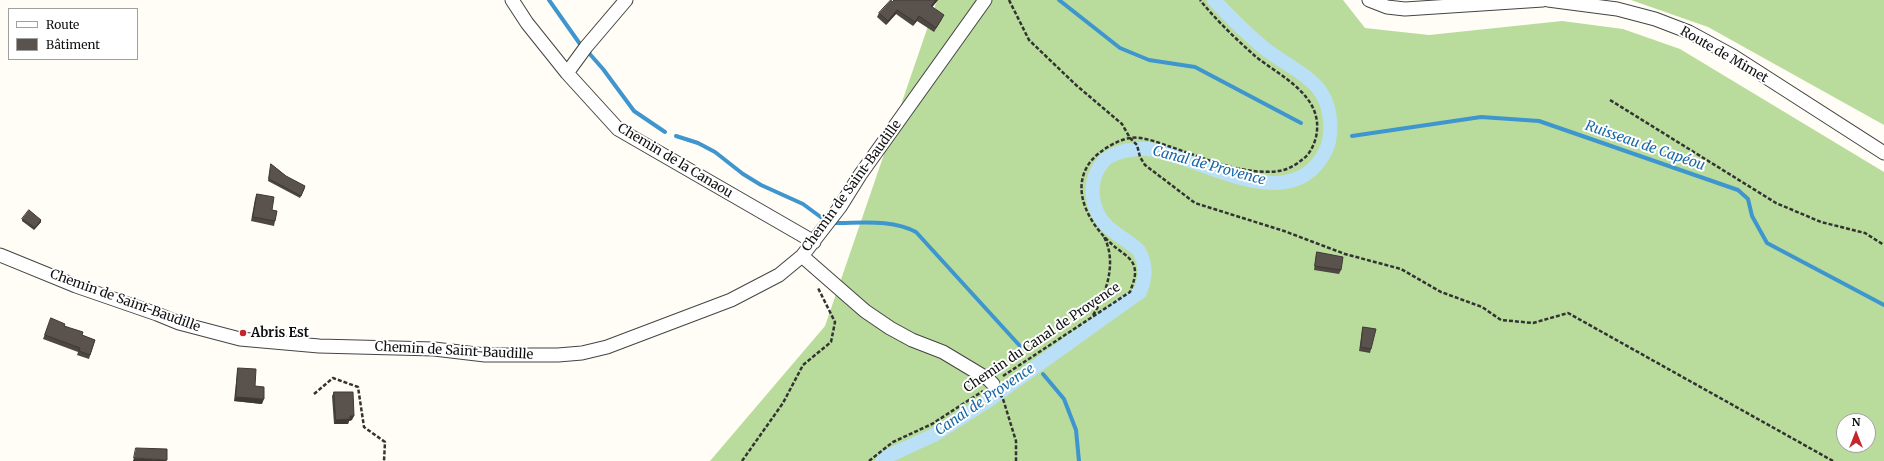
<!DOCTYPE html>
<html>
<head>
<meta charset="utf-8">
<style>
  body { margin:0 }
  #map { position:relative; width:1884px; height:461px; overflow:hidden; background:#fffdf5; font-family:Merriweather,serif }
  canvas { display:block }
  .legend { position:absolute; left:8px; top:8px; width:130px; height:52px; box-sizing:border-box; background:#fff; border:1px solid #a0a0a0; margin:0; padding:5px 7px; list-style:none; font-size:12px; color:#111 }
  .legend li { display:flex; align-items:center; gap:8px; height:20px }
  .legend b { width:20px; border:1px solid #a0a0a0 }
  .north { position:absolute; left:1836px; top:413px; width:40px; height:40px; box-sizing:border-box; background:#fff; border:1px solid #a0a0a0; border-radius:50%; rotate:0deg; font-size:11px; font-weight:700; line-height:16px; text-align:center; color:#111 }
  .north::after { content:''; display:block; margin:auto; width:14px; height:18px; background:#c4262e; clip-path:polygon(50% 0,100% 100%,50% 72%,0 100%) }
</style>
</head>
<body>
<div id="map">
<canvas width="1884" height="461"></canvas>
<ul class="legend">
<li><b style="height:5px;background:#fff"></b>Route</li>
<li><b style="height:11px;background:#5a524d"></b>Bâtiment</li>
</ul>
<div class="north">N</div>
</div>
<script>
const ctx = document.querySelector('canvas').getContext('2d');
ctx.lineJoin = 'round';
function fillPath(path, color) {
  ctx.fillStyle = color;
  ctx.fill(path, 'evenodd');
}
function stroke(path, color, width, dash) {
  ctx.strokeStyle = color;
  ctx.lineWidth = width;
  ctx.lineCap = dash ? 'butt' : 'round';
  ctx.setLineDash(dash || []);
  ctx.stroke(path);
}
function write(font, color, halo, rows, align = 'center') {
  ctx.font = font + ' Merriweather,serif';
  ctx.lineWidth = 4;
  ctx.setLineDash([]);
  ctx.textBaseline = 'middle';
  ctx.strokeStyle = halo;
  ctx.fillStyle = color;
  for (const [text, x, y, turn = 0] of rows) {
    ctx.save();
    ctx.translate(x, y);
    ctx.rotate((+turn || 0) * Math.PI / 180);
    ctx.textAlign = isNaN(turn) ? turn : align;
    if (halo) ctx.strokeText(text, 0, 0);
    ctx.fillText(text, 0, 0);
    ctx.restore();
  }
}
const forest = new Path2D(`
  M 937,0 L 1343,0 L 1365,28 L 1429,35 L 1562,21 L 1623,29 L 1680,49 L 1884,172 L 1884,461 L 710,461 L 825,326 ZM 1844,421 L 1868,421 L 1868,445 L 1844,445 Z
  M 1631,0 L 1884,0 L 1884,125 L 1708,27 Z`);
const stream = new Path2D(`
  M 549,0 L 580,44
  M 1059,0 L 1120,48 L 1149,60 L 1195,67 L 1301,123
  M 588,52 L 603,69 L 634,111 L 665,132
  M 676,136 L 698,143 L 715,152 L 743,174 L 761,185 L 803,204 L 822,218
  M 1352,136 L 1481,117 L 1539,121 L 1738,190 L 1748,199 L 1752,216 L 1767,243 L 1884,305
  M 835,223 C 862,223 892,219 916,232 L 1020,346
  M 1043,374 L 1064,399 L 1076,430 L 1079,461`);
const canal = new Path2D(`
  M 882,461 L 888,456 L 934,435 L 989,400 L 1140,292 C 1146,278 1147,265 1139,251 C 1133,243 1116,235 1108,227 C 1090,210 1087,181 1103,162 C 1107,156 1117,153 1124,151 C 1132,150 1140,148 1148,149 C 1201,156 1292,221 1326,150 C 1330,142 1331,129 1330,120 C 1327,79 1293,71 1264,48 C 1246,33 1230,17 1214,0`);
const path = new Path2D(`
  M 1009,0 L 1029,40 L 1076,85 L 1122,124 L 1130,138 L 1137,145 L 1140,157 L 1145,165 L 1195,203 L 1284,231 L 1345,254 L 1401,269 L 1441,292 L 1482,307 L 1501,320 L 1533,323 L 1568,313 L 1833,461
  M 1610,100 L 1776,203 L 1821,222 L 1865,233 L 1884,245
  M 1093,315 C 1107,293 1117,261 1104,237
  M 1003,376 L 1130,292 C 1133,283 1137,275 1134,266 C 1132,258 1121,252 1115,247 C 1091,227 1068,190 1091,161 C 1099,151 1117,140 1130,138 C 1141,136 1157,142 1168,146 C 1202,157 1242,176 1279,171 C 1287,170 1296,165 1303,159 C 1310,154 1314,145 1316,137 C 1325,96 1281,77 1255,56 C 1236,39 1216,20 1200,0
  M 314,394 L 333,378 L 358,387 L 364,427 L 385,442 L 384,461
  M 1000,394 L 1003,399 L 1016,441 L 1016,461
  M 742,461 L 783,403 L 803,365 L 831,342 L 835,322 L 818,288
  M 869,461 L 893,442 L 932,424 L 983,391`);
const minor = new Path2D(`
  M 512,0 L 527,23 L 567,73 L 618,129 L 814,242
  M 1369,0 L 1387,7 L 1405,9 L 1543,0
  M 1548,0 L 1617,9 L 1655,19 L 1689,32 L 1733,56 L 1884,153
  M 567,73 L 586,47 L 626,0
  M 0,255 L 76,286 L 157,314 L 179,323 L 240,339 L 319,346 L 434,349 L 485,355 L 558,355 L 582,353 L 607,347 L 731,300 L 779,275 L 802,256 L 840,207 L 860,175 L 985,0
  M 802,256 L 865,311 L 890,328 L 912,340 L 943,352 L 988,379 L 993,384`);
const wall = new Path2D(`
  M 938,0 L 932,7 L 942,19 L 934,32 L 917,21 L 913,26 L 896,14 L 886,25 L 877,17 L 879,13 L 892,2 Z
  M 271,164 L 286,176 L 305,188 L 300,198 L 268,181 Z
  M 257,194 L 272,210 L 275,221 L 274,226 L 251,221 L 255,199 Z
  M 22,219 L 41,220 L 41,222 L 34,230 L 22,221 Z
  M 1317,252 L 1341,270 L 1339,274 L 1314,270 L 1316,256 Z
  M 51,318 L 82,335 L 95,340 L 89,359 L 77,355 L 78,352 L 43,339 Z
  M 1363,327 L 1371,349 L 1370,353 L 1359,351 L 1362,331 Z
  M 238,368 L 262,404 L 234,401 L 237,373 Z
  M 334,392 L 352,420 L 349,421 L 348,424 L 334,424 L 332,396 Z`);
const shadedWall = new Path2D(`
  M 936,0 L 938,0 L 929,11 L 931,6 Z
  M 897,10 L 896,14 L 886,25 L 888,21 Z
  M 919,16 L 917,21 L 913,26 L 915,22 Z
  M 41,220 L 41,222 L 34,230 L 35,228 Z
  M 236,397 L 264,399 L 262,404 L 234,401 Z
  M 350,416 L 354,416 L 352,420 L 349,421 L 348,424 L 334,424 L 336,420 Z
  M 134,458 L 167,460 L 166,461 L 133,461 Z`);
const building = new Path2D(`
  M 891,0 L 892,2 L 894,0 L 936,0 L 931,6 L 944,15 L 936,28 L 919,16 L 915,22 L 897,10 L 888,21 L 879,13 Z
  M 271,164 L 286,176 L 305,186 L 301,196 L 269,179 Z
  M 257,194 L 274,197 L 272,210 L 277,211 L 275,221 L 253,217 Z
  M 29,210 L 41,220 L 35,228 L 22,219 Z
  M 1317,252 L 1343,257 L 1341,270 L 1315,266 Z
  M 51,318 L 65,324 L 64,326 L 83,332 L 82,335 L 95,340 L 90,355 L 79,351 L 80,348 L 45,335 Z
  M 1363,327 L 1376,329 L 1371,349 L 1361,347 Z
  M 238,368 L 256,369 L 255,386 L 264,387 L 264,399 L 236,397 Z
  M 334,392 L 353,392 L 354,416 L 350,416 L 350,419 L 336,420 Z
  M 136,448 L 167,449 L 167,460 L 134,458 Z`);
const markers = [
  [243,333,4,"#c4262e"]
];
const streetNames = [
  ["Route de Mimet",1724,55,30],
  ["Chemin de la Canaou",675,161,31],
  ["Chemin de Saint-Baudille",852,186,-54],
  ["Chemin de Saint-Baudille",125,301,20],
  ["Chemin du Canal de Provence",1042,338,-34],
  ["Chemin de Saint-Baudille",454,351,3]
];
const poiNames = [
  ["Abris Est",251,333]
];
const waterNames = [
  ["Ruisseau de Capéou",1645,146,19],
  ["Canal de Provence",1209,166,15],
  ["Canal de Provence",985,400,-34]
];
fillPath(forest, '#b9dc9c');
stroke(stream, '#3f96cf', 4);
stroke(canal, '#b9e0f7', 14);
stroke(minor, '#444', 15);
stroke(path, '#333', 2.5, [4, 2]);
stroke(minor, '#fff', 13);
fillPath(wall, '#4d4742');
fillPath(shadedWall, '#3f3936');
fillPath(building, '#5a524d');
stroke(building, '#3f3936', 1);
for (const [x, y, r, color] of markers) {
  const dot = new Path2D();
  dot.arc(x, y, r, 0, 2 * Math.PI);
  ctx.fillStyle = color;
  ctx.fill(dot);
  stroke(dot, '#fff', 1.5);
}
write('13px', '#111', '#fff', streetNames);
write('bold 13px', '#111', '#fff', poiNames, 'left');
write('italic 14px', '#1768a6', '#fff', waterNames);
</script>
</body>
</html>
